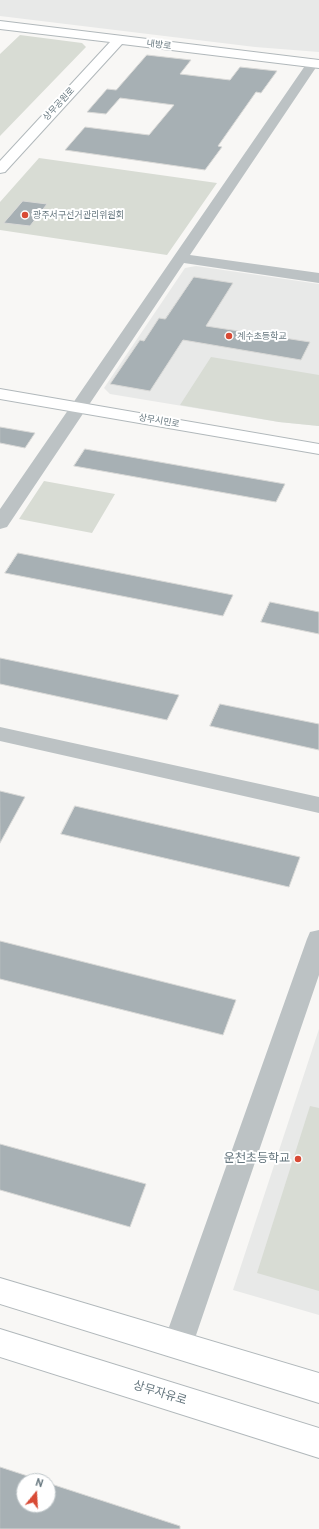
<!DOCTYPE html>
<html>
<head>
<meta charset="utf-8">
<style>
  body { margin:0 }
  #map { position:relative; width:319px; height:1529px; overflow:hidden; background:#f8f7f5; font-family:"PT Sans",sans-serif }
  canvas { display:block }
  .north { position:absolute; left:16px; top:1473px; width:40px; height:40px; box-sizing:border-box; background:#fff; border:1px solid #c1c8cb; border-radius:50%; rotate:18deg; font-size:11px; font-weight:700; line-height:16px; text-align:center; color:#65767e }
  .north::after { content:''; display:block; margin:auto; width:14px; height:18px; background:#d84a35; clip-path:polygon(50% 0,100% 100%,50% 72%,0 100%) }
</style>
</head>
<body>
<div id="map">
<canvas width="319" height="1529"></canvas>
<div class="north">N</div>
</div>
<script>
const ctx = document.querySelector('canvas').getContext('2d');
ctx.lineJoin = 'round';
function fillPath(path, color) {
  ctx.fillStyle = color;
  ctx.fill(path, 'evenodd');
}
function stroke(path, color, width, dash) {
  ctx.strokeStyle = color;
  ctx.lineWidth = width;
  ctx.lineCap = dash ? 'butt' : 'round';
  ctx.setLineDash(dash || []);
  ctx.stroke(path);
}
function write(font, color, halo, rows, align = 'center') {
  ctx.font = font + ' "PT Sans","Noto Sans KR",sans-serif';
  ctx.lineWidth = 4;
  ctx.setLineDash([]);
  ctx.textBaseline = 'middle';
  ctx.strokeStyle = halo;
  ctx.fillStyle = color;
  for (const [text, x, y, turn = 0] of rows) {
    ctx.save();
    ctx.translate(x, y);
    ctx.rotate((+turn || 0) * Math.PI / 180);
    ctx.textAlign = isNaN(turn) ? turn : align;
    if (halo) ctx.strokeText(text, 0, 0);
    ctx.fillText(text, 0, 0);
    ctx.restore();
  }
}
const built = new Path2D(`
  M 0,0 L 319,0 L 319,52 L 255,47 L 0,16 Z
  M 196,266 L 319,284 L 319,426 L 279,422 L 110,394 L 104,388 L 185,268 Z
  M 319,1029 L 319,1315 L 233,1290 Z`);
const green = new Path2D(`
  M 20,35 L 82,43 L 86,47 L 0,136 L 0,54 Z
  M 39,158 L 217,183 L 167,255 L 0,230 L 0,202 Z
  M 211,357 L 319,375 L 319,426 L 279,422 L 180,405 Z
  M 44,481 L 115,494 L 92,533 L 19,519 Z
  M 310,1106 L 319,1108 L 319,1291 L 257,1273 Z`);
const building = new Path2D(`
  M 147,55 L 191,60 L 180,74 L 230,80 L 240,67 L 277,71 L 261,93 L 256,92 L 218,146 L 222,147 L 205,170 L 65,150 L 85,127 L 149,135 L 174,105 L 120,98 L 106,114 L 87,112 L 107,89 L 116,90 Z
  M 23,201 L 47,204 L 30,226 L 4,223 Z
  M 194,277 L 233,283 L 206,326 L 310,342 L 301,360 L 183,340 L 150,391 L 110,384 L 140,340 L 144,341 L 159,318 L 165,319 Z
  M 0,427 L 35,433 L 25,448 L 0,443 Z
  M 85,449 L 285,484 L 276,502 L 74,466 Z
  M 18,553 L 233,595 L 223,616 L 5,573 Z
  M 270,602 L 319,612 L 319,634 L 261,622 Z
  M 0,658 L 179,695 L 167,720 L 0,684 Z
  M 220,704 L 319,724 L 319,750 L 210,726 Z
  M 0,791 L 25,797 L 0,843 Z
  M 75,806 L 300,857 L 289,887 L 61,834 Z
  M 0,941 L 236,1000 L 223,1035 L 0,979 Z
  M 0,1144 L 146,1184 L 130,1227 L 0,1190 Z
  M 0,1467 L 43,1481 L 24,1481 L 24,1505 L 48,1505 L 48,1483 L 180,1526 L 180,1529 L 0,1529 Z`);
const street = new Path2D(`
  M 313,59 L 317,60 L 319,63 L 190,255 L 319,273 L 319,283 L 184,263 L 7,527 L 0,529 L 0,509 L 309,60 Z
  M 0,727 L 319,797 L 319,813 L 0,741 Z
  M 319,930 L 319,975 L 193,1344 L 189,1354 L 178,1358 L 167,1354 L 163,1344 L 307,939 L 310,932 Z`);
const secondary = new Path2D(`
  M 0,21 L 319,60 L 319,68 L 122,44 L 5,172 L 0,173 L 0,161 L 110,42 L 0,29 Z
  M 0,389 L 319,444 L 319,454 L 0,399 Z
  M 0,1278 L 319,1373 L 319,1403 L 0,1304 Z
  M 0,1329 L 319,1428 L 319,1458 L 0,1357 Z`);
const markers = [
  [25,215,4,"#d84a35"],
  [229,336,4,"#d84a35"],
  [298,1159,4,"#d84a35"]
];
const farStreetnames = [
  ["내방로",159,45,7],
  ["상무공원로",59,104,-47],
  ["상무시민로",159,421,10]
];
const farPoinames = [
  ["광주서구선거관리위원회",33,215],
  ["계수초등학교",237,336]
];
const nearPoinames = [
  ["운천초등학교",290,1159]
];
const nearStreetnames = [
  ["상무자유로",160,1393,17]
];
fillPath(built, '#e8e9e8');
fillPath(green, '#d8dcd4');
fillPath(building, '#a7b0b4');
stroke(building, '#d9d9d7', 1);
stroke(secondary, '#b1b8bb', 2);
fillPath(street, '#bcc2c4');
fillPath(secondary, '#fff');
for (const [x, y, r, color] of markers) {
  const dot = new Path2D();
  dot.arc(x, y, r, 0, 2 * Math.PI);
  ctx.fillStyle = color;
  ctx.fill(dot);
  stroke(dot, '#fff', 1.5);
}
write('9px', '#65767e', '#fff', farStreetnames);
write('9px', '#65767e', '#fff', farPoinames, 'left');
write('12px', '#65767e', '#fff', nearPoinames, 'right');
write('12px', '#65767e', '#fff', nearStreetnames);
</script>
</body>
</html>
